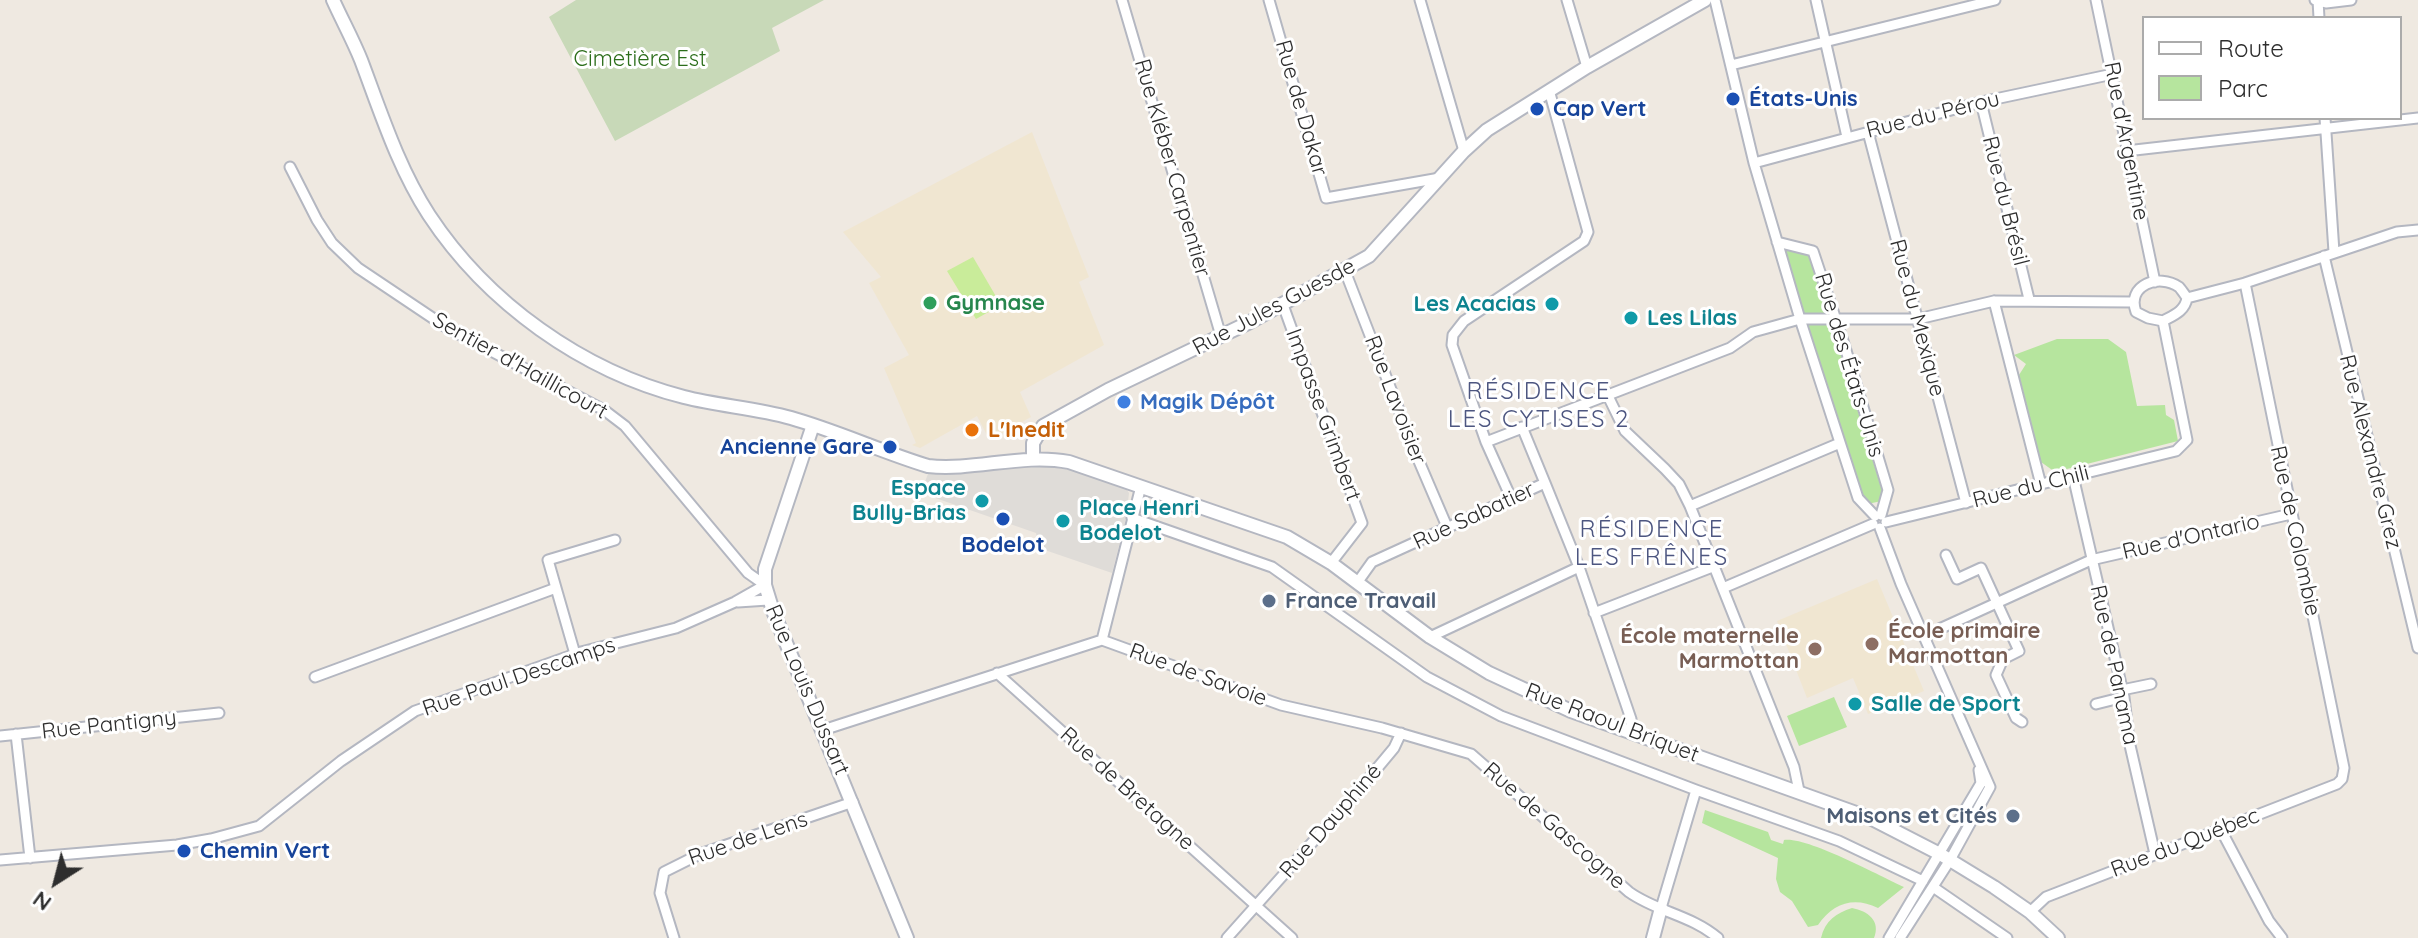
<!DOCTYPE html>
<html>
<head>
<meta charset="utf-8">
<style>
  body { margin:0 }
  #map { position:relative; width:2418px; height:938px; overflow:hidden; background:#efe9e1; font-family:Quicksand,sans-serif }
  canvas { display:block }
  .legend { position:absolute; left:2142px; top:16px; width:260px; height:104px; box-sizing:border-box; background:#fff; border:2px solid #ababab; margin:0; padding:10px 14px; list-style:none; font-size:24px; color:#2e2e2e }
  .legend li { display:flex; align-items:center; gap:16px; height:40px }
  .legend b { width:40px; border:2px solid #ababab }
  .north { position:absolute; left:16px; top:842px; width:80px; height:80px; -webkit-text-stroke:6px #fff; paint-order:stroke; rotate:216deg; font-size:22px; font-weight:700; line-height:32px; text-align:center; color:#2e2e2e }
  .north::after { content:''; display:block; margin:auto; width:28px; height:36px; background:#2e2e2e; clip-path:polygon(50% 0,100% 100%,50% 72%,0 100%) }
</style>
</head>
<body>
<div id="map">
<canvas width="2418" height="938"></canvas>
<ul class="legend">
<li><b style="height:10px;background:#fff"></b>Route</li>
<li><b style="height:22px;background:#b6e59e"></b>Parc</li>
</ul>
<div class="north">N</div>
</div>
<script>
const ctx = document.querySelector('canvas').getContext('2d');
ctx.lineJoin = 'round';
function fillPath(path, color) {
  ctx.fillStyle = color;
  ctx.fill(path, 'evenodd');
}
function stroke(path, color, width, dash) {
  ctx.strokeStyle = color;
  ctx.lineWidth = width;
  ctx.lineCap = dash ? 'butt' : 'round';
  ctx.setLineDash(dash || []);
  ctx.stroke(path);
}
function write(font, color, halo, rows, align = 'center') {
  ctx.font = font + ' Quicksand,sans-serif';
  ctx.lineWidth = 6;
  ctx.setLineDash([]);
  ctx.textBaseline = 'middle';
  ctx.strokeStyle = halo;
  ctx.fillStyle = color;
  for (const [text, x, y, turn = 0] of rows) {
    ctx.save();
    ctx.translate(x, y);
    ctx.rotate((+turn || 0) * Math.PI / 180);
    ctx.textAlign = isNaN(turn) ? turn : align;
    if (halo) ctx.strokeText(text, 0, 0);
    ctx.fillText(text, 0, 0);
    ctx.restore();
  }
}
const education = new Path2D(`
  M 1032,132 L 1089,277 L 1079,282 L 1104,345 L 1020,392 L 1031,417 L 999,435 L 989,439 L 977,416 L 920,448 L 912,445 L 916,443 L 884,368 L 909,355 L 869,283 L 881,277 L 843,232 Z
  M 1877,579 L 1924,691 L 1868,714 L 1853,678 L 1807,698 L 1777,621 Z`);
const green = new Path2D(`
  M 1786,249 L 1805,251 L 1813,259 L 1827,310 L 1824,316 L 1799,314 L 1783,255 Z
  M 1827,324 L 1833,329 L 1884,497 L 1882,501 L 1867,504 L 1859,494 L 1804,331 L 1808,325 Z
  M 2057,339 L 2108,339 L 2126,352 L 2137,406 L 2165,405 L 2166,415 L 2174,420 L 2178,441 L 2055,472 L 2041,462 L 2019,375 L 2026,364 L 2014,355 Z
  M 1834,697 L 1847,727 L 1799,746 L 1787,716 Z
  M 1705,810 L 1768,832 L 1771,840 L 1783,844 L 1784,840 C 1806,836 1880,876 1904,887 L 1878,908 C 1854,896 1833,903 1818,925 L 1808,927 L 1792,901 L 1780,892 L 1776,879 L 1778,858 L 1702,823 Z
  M 1852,908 C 1868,911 1881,921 1874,938 L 1821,938 C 1825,921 1836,913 1852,908 Z`);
const cemetery = new Path2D(`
  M 576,0 L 824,0 L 772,28 L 780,51 L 615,141 L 549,17 Z`);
const pitch = new Path2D(`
  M 973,257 L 1001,305 L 976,319 L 947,271 Z`);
const plaza = new Path2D(`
  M 1037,465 L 1079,471 L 1125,487 L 1129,493 L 1126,518 L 1112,573 L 1039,548 L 1036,533 L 921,493 L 929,471 L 941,475 Z`);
const minor = new Path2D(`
  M 1122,0 L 1221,336
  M 1269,0 L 1326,198 L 1440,178
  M 1420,0 L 1464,151
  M 1567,0 L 1587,67
  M 1715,0 L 1754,163 L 1800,319 L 1858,498 L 1875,516
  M 1816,0 L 1847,137
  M 2096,0 L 2155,282
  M 2315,0 L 2326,3 L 2351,0
  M 2318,0 L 2319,18
  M 1731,65 L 1995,0
  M 1981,102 L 2029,299
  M 2325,118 L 2334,252
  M 1868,132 L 1966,503
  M 2126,151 L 2418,118
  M 1754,163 L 1981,102 L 2113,74
  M 1777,242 L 1813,251 L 1845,347 L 1888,490 L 1881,515
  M 2324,256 L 2418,648
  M 1345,271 L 1418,459 L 1448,529
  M 2187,298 L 2245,283 L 2397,232 L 2418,230
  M 1994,301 L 2041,485
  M 1283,305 L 1362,523 L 1331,563
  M 1608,396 L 1625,431 L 1665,469 L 1679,484 L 1690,506 L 1794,767 L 1799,791
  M 1486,442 L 1730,348 L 1753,332 L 1800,319 L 1918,319 L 1994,301 L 2132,302
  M 2073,476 L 2124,697 L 2129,741 L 2155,854
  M 1545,483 L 1579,567 L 1631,719 L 1631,732
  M 1512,500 L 1486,442 L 1452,345 L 1453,335 L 1464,321 L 1584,241 L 1588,232 L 1549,90
  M 1690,506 L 1840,443
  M 1132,518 L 1272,567 L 1427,677 L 1501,716 L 1696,790 L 1839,841 L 1923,881
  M 1886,522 L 2176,451 L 2187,440 L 2163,321 L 2148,318 L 2136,312 C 2126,285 2159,273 2179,287 C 2180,288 2186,296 2187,298 C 2185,311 2174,315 2163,321
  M 1880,528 L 1901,584 L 1990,787 L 1950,860 L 1900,938
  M 1946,555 L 1957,579 L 1981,568 L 2019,651 L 2003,659 L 1996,675 L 2016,718 L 2022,722
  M 1357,583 L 1372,562 L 1545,483 L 1522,427
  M 1723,588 L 1873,524
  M 738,602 L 768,600
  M 1594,613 L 1715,566
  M 1924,636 L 2091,560 L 2291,514
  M 1430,637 L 1579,567
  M 1102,640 L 1141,486
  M 575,654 L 548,560 L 615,540
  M 997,673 L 1292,938
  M 315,677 L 556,588
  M 2122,690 L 2151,684
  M 2096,704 L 2124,697
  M 823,730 L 1102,640 L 1281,705 L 1382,728 L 1471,754 L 1629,892 C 1657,912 1691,915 1718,938
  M 16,734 L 30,858
  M 0,736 L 219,713
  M 2221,830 L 2269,921 L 2282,938
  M 0,860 L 177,845 L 211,839 L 259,826 L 341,761 L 415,711 L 581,652 L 676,628 L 735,602 L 765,585 L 748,573 L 625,426 L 604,410 L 449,329 L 358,268 L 332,243 L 317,220 L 290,167
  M 1933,887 L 2007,938
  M 1661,908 L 1696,790
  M 2030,912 L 2046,897 L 2337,784 L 2342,779 L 2344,768 L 2245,283
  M 674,938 L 660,893 L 664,872 L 700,854 L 853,802
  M 1227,938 L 1359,790 L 1394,748 L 1401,733
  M 1889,938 L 1981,783 L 1979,770`);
const tertiary = new Path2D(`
  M 333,0 C 342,20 353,40 361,60 C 381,113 398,167 429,215 C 487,303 582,371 684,397 C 719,406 756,408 791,418 C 837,431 882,452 928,466 C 975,471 1022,453 1069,462 L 1287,537 L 1331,563 L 1430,637 L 1489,673 L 1571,711 L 1870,818 L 1940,854 L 1994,887 L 2030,912 L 2058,938
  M 813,425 L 765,569 L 765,585 L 773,611 L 907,938
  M 1033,458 L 1033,443 L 1043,426 L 1108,390 L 1250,322 L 1369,256 L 1464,151 L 1487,130 L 1587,67 L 1705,0
  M 1653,938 L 1661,908`);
const markers = [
  [1733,99,8,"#1a4fb4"],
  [1537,109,8,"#1a4fb4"],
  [930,303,8,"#2e9e5b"],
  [1552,304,8,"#0f9aa8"],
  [1631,318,8,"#0f9aa8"],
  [1124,402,8,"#3f7fe0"],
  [972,430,8,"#e8710a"],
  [890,447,8,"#1a4fb4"],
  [982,501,8,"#0f9aa8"],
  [1003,519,8,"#1a4fb4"],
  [1063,521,8,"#0f9aa8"],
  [1269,601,8,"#5c6f8a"],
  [1872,644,8,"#8d6e63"],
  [1815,649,8,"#8d6e63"],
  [1855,704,8,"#0f9aa8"],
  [2013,816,8,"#5c6f8a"],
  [184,851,8,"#1a4fb4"]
];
const parkNames = [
  ["Cimetière Est",640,59]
];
const transitNames = [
  ["États-Unis",1749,99],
  ["Cap Vert",1553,109],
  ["Ancienne Gare",874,447,"right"],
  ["Bodelot",1003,545,"center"],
  ["Chemin Vert",200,851]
];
const streetNames = [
  ["Rue de Dakar",1301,108,74],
  ["Rue du Pérou",1933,115,-14],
  ["Rue d'Argentine",2126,141,79],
  ["Rue Kléber Carpentier",1172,168,74],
  ["Rue du Brésil",2005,201,76],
  ["Rue Jules Guesde",1274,307,-28],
  ["Rue du Mexique",1917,318,75],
  ["Rue des États-Unis",1849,365,73],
  ["Sentier d'Haillicourt",520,366,29],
  ["Rue Lavoisier",1395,400,69],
  ["Impasse Grimbert",1323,415,70],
  ["Rue Alexandre Grez",2370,452,76],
  ["Rue du Chili",2031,487,-14],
  ["Rue Sabatier",1474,516,-25],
  ["Rue de Colombie",2295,531,78],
  ["Rue d'Ontario",2191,537,-13],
  ["Rue de Panama",2114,665,78],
  ["Rue de Savoie",1198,675,20],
  ["Rue Paul Descamps",519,677,-19],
  ["Rue Louis Dussart",807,690,67],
  ["Rue Raoul Briquet",1612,723,21],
  ["Rue Pantigny",109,725,-6],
  ["Rue de Bretagne",1127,789,42],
  ["Rue Dauphiné",1331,821,-49],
  ["Rue de Gascogne",1554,826,41],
  ["Rue de Lens",748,839,-19],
  ["Rue du Québec",2185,843,-21]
];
const leisureNames = [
  ["Gymnase",946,303]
];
const cultureNames = [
  ["Les Acacias",1536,304,"right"],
  ["Les Lilas",1647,318],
  ["Espace",966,488,"right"],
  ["Bully-Brias",966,513,"right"],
  ["Place Henri",1079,508],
  ["Bodelot",1079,533],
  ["Salle de Sport",1871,704]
];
const shopNames = [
  ["Magik Dépôt",1140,402]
];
const foodNames = [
  ["L'Inedit",988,430]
];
const serviceNames = [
  ["France Travail",1285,601],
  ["Maisons et Cités",1997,816,"right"]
];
const educationNames = [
  ["École primaire",1888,631],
  ["Marmottan",1888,656],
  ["École maternelle",1799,636,"right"],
  ["Marmottan",1799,661,"right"]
];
const neighbourhoodNames = [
  ["RÉSIDENCE",1539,392],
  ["LES CYTISES 2",1539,420],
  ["RÉSIDENCE",1652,530],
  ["LES FRÊNES",1652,558]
];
fillPath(education, '#f0e6d1');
fillPath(green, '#b6e59e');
fillPath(cemetery, '#c8d9b8');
fillPath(pitch, '#c9ec9a');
fillPath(plaza, '#dfdcd8');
stroke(minor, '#b4b7c1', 13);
stroke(tertiary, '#b4b7c1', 16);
stroke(minor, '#fff', 9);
stroke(tertiary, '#fff', 12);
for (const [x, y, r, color] of markers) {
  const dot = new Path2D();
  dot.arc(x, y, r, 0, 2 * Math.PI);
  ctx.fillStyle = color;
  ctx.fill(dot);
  stroke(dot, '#fff', 3);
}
write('22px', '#2c6e1b', '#fff', parkNames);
write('bold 22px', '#164399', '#fff', transitNames, 'left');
write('22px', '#2e2e2e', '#fff', streetNames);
write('bold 22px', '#27864d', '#fff', leisureNames, 'left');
write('bold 22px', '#0d838f', '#fff', cultureNames, 'left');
write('bold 22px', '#366cbe', '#fff', shopNames, 'left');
write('bold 22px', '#c56008', '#fff', foodNames, 'left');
write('bold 22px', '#4e5e75', '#fff', serviceNames, 'left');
write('bold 22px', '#785e54', '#fff', educationNames, 'left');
ctx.letterSpacing = '2px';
write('24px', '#4d5680', '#fff', neighbourhoodNames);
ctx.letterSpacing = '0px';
</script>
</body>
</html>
